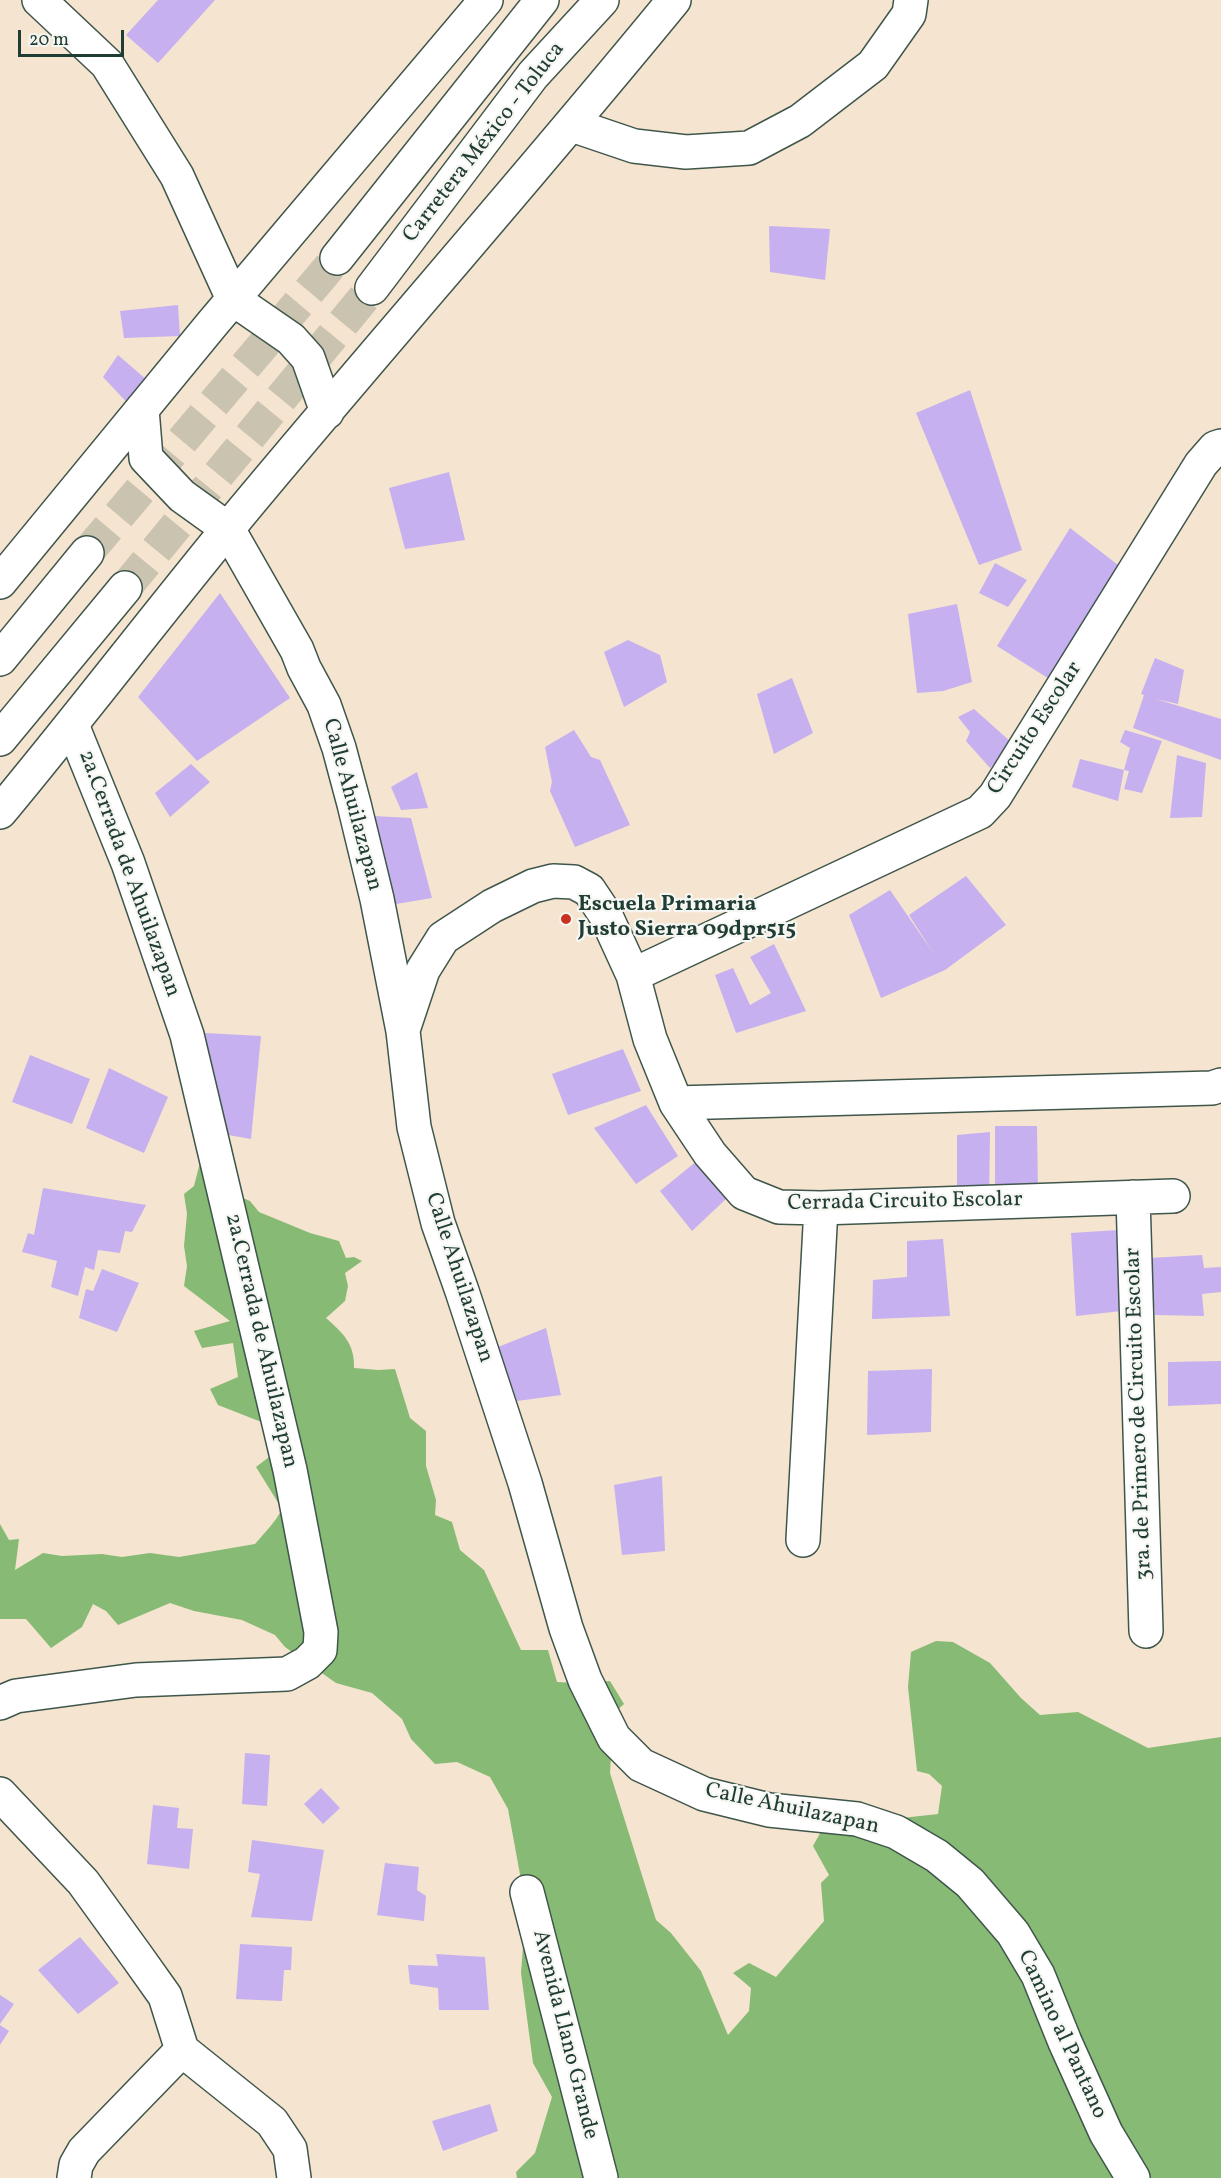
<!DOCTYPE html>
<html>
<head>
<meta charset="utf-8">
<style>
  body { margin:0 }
  #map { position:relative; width:1221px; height:2178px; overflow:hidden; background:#f5e4cf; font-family:Vollkorn,serif }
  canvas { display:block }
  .scale { position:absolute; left:18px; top:30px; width:106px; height:27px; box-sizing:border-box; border:3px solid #1f3d34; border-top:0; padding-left:8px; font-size:18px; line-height:21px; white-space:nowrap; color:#1f3d34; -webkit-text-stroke:4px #f6f6f2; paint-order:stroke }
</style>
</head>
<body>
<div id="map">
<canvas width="1221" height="2178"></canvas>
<div class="scale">20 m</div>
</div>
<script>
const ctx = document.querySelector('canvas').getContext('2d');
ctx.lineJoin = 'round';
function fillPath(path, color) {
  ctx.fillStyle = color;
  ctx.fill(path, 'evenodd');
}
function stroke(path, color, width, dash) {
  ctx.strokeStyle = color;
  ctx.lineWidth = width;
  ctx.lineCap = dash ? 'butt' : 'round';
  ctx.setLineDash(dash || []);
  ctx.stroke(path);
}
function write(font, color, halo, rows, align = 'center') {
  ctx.font = font + ' Vollkorn,serif';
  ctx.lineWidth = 4.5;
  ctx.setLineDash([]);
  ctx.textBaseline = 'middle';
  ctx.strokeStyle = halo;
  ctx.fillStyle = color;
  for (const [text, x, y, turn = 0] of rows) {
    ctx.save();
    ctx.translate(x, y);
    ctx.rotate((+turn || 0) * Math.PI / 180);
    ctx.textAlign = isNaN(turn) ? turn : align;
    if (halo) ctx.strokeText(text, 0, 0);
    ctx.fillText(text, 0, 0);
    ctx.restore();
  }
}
const forest = new Path2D(`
  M 202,1155 L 233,1194 L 250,1201 L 259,1212 L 310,1233 L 339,1241 L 346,1258 L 354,1257 L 362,1261 L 345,1273 L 348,1286 L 345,1301 L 326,1318 C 343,1333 355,1344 354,1368 L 378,1370 L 395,1369 L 410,1418 L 426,1431 L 426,1466 L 436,1500 L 435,1515 L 452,1522 L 460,1550 L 484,1570 L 521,1650 L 548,1650 L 557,1682 L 576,1683 L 610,1681 L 624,1704 L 611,1716 L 612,1739 L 610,1773 L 656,1920 L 671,1933 L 701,1971 L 728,2035 L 749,2011 L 751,1988 L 733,1973 L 749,1963 L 776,1977 L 824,1921 L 821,1883 L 829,1875 L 813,1846 L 837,1803 L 893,1819 L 938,1814 L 942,1786 L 929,1774 L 917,1771 L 908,1687 L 911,1652 L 936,1641 L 953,1642 L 990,1663 L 1021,1698 L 1040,1715 L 1078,1712 L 1148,1748 L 1221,1737 L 1221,2178 L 517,2178 L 516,2172 L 535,2153 L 552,2097 L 533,2063 L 521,1973 L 526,1907 L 508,1809 L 490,1777 L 457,1762 L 435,1764 L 411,1739 L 402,1719 L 372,1693 L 336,1683 L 285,1647 L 275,1635 L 242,1620 L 194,1611 L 170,1603 L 118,1625 L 106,1611 L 93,1604 L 82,1627 L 51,1648 L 26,1619 L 0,1619 L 0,1524 L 9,1540 L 19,1539 L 15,1570 L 43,1553 L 62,1556 L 102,1554 L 122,1557 L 150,1553 L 179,1557 L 255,1544 C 265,1532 275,1523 282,1509 L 256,1467 L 269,1457 L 264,1423 L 218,1405 L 210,1389 L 238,1377 L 233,1343 L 202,1348 L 194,1331 L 230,1321 L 184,1286 L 187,1266 L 184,1246 L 187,1214 L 184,1194 L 194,1186 Z`);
const building = new Path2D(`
  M 158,0 L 215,0 L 158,63 L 126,35 Z
  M 769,226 L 830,229 L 825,280 L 770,272 Z
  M 178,305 L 180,336 L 124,338 L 120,311 Z
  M 118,355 L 155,387 L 134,410 L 103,377 Z
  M 970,390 L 1022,550 L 979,565 L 916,413 Z
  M 449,472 L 465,540 L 405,549 L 389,488 Z
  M 1070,528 L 1122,568 L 1051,680 L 997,646 Z
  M 995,563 L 1027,580 L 1008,607 L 979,593 Z
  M 220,593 L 290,698 L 197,761 L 138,697 Z
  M 957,604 L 972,682 L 943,691 L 917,693 L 908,614 Z
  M 628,640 L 660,655 L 667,682 L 624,707 L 604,652 Z
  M 1155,658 L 1184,670 L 1178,704 L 1156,699 L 1221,719 L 1221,760 L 1133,728 L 1144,695 L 1141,694 Z
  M 792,678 L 813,733 L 774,754 L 757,694 Z
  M 974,709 L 1012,743 L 990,768 L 966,741 L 970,732 L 958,717 Z
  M 574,730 L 591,757 L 600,760 L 630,825 L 575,847 L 550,791 L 552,782 L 545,747 Z
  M 1125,730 L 1162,741 L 1142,793 L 1124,789 L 1129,771 L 1124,770 L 1130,748 L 1120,742 Z
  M 1177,755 L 1206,763 L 1202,817 L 1170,818 Z
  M 1080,759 L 1124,770 L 1118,801 L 1072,787 Z
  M 191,764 L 210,782 L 170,817 L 155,793 Z
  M 417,772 L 428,808 L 401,810 L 391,787 Z
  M 373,816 L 411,818 L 432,898 L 390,905 Z
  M 966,876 L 1006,925 L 945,970 L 881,998 L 849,915 L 890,890 L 934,954 L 909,915 Z
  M 774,944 L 806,1011 L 736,1033 L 715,975 L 733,968 L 750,1005 L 771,993 L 750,957 Z
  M 205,1033 L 261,1036 L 251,1139 L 200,1130 Z
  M 623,1049 L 641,1091 L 568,1115 L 552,1074 Z
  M 30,1055 L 90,1079 L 72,1124 L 12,1102 Z
  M 109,1068 L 168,1097 L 144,1153 L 86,1128 Z
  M 646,1105 L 678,1156 L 636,1184 L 594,1128 Z
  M 995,1126 L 1037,1126 L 1038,1194 L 995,1193 Z
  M 990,1132 L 989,1202 L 957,1198 L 957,1135 Z
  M 698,1160 L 727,1198 L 692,1231 L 660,1191 Z
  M 43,1188 L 146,1205 L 132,1232 L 125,1231 L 120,1253 L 98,1250 L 94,1270 L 85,1267 L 78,1296 L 51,1287 L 57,1261 L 22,1252 L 28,1233 L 34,1235 Z
  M 1134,1229 L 1131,1310 L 1076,1316 L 1071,1233 Z
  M 943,1239 L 950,1316 L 872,1319 L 873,1280 L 907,1277 L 907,1241 Z
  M 1202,1255 L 1204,1268 L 1221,1267 L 1221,1292 L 1202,1294 L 1204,1316 L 1155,1315 L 1149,1258 Z
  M 102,1269 L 139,1283 L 117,1332 L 79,1318 L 86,1289 L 93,1291 Z
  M 546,1328 L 561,1395 L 517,1401 L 498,1347 Z
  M 1221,1361 L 1221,1404 L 1168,1406 L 1168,1362 Z
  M 932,1369 L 931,1432 L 867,1435 L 868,1371 Z
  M 662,1476 L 665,1551 L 622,1555 L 614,1485 Z
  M 245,1753 L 270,1755 L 267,1806 L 242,1804 Z
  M 321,1788 L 340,1808 L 323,1824 L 304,1804 Z
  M 153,1805 L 179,1808 L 177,1828 L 193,1829 L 189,1869 L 147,1864 Z
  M 252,1840 L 324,1850 L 312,1921 L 251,1917 L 260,1874 L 248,1872 Z
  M 385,1863 L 419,1867 L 417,1890 L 426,1896 L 424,1921 L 377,1915 Z
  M 80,1937 L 119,1983 L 78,2014 L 38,1970 Z
  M 240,1944 L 292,1947 L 291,1970 L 284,1970 L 282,2001 L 236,1999 Z
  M 436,1954 L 485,1957 L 489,2010 L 439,2010 L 438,1988 L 410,1984 L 408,1965 L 438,1966 Z
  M 0,1995 L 14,2004 L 0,2024 Z
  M 0,2025 L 9,2031 L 0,2045 Z
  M 490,2104 L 498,2131 L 443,2151 L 432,2121 Z`);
const primaryTunnel = new Path2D(`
  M 87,553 L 337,258
  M 125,588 L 372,288`);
const street = new Path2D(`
  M 572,125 L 634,146 L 686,152 L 749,148 L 800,121 L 873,65 L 909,14 L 911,0
  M 228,529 L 297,650 L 304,668 L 324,705 L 339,748 L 354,804 L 377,899 L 403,1031 L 414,1127 L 438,1223 L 462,1291 L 525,1483 L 566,1628 L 585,1680 L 614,1738 L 641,1765 L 704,1794 L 769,1810 L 857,1819 L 896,1832 L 937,1856 L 970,1883 L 1013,1933 L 1038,1975 L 1065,2042 L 1106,2133 L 1133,2178
  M 633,975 L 980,812 L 995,796 L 1201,464 L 1215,448 L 1221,446
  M 404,1027 L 423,970 L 443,938 L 492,906 L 533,886 L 553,881 L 574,882 L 589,890 L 605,914 L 633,975 L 650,1039 L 676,1103 L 710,1154 L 744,1193 L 779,1207 L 821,1208 L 1173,1196
  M 676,1103 L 1212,1088 L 1221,1085
  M 1133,1197 L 1146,1631
  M 803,1540 L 821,1208
  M 0,1703 L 16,1696 L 136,1680 L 287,1674 L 307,1663 L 320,1650 L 321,1632 L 290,1470 L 187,1035 L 128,863 L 72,725
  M 0,1794 L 83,1882 L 138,1958 L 165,1996 L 182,2050 L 272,2122 L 290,2149 L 294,2178
  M 527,1892 L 601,2178
  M 74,2178 L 76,2165 L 84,2151 L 182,2050`);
const secondary = new Path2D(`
  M 39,0 L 107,64 L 177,176 L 233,299 L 291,339 L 308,358 L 327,412
  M 142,409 L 146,458 L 182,496 L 228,529
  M 0,582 L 212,324 L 486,0
  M 0,812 C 85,710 165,604 250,502 C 390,334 535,170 674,0`);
const primary = new Path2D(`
  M 337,258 L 542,0
  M 372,288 L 533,75 L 602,0
  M 0,659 L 87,553
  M 0,739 L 125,588`);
const markers = [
  [566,919,6,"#c8321e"]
];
const streetNames = [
  ["Carretera México - Toluca",485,143,-52],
  ["Circuito Escolar",1036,729,-57],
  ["Calle Ahuilazapan",351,805,75],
  ["2a.Cerrada de Ahuilazapan",128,874,70],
  ["Cerrada Circuito Escolar",905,1203,-1],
  ["Calle Ahuilazapan",458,1278,72],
  ["2a.Cerrada de Ahuilazapan",260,1341,77],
  ["3ra. de Primero de Circuito Escolar",1140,1414,-92],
  ["Calle Ahuilazapan",792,1810,12],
  ["Avenida Llano Grande",564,2035,76],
  ["Camino al Pantano",1061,2035,65]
];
const poiNames = [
  ["Escuela Primaria",578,906],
  ["Justo Sierra 09dpr515",578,931]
];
fillPath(forest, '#87ba74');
fillPath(building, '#c6b0f0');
stroke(primaryTunnel, '#cac3b0', 33, [33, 16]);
stroke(street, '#3f564b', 36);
stroke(secondary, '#3f564b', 36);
stroke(primary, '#3f564b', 36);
stroke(street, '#fff', 33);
stroke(secondary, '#fff', 33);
stroke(primary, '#fff', 33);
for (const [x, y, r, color] of markers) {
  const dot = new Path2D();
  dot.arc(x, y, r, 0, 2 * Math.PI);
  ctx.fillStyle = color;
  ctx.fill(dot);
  stroke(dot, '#f6f6f2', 2);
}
write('22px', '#1f3d34', '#f6f6f2', streetNames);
write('bold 22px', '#1f3d34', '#f6f6f2', poiNames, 'left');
</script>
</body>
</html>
